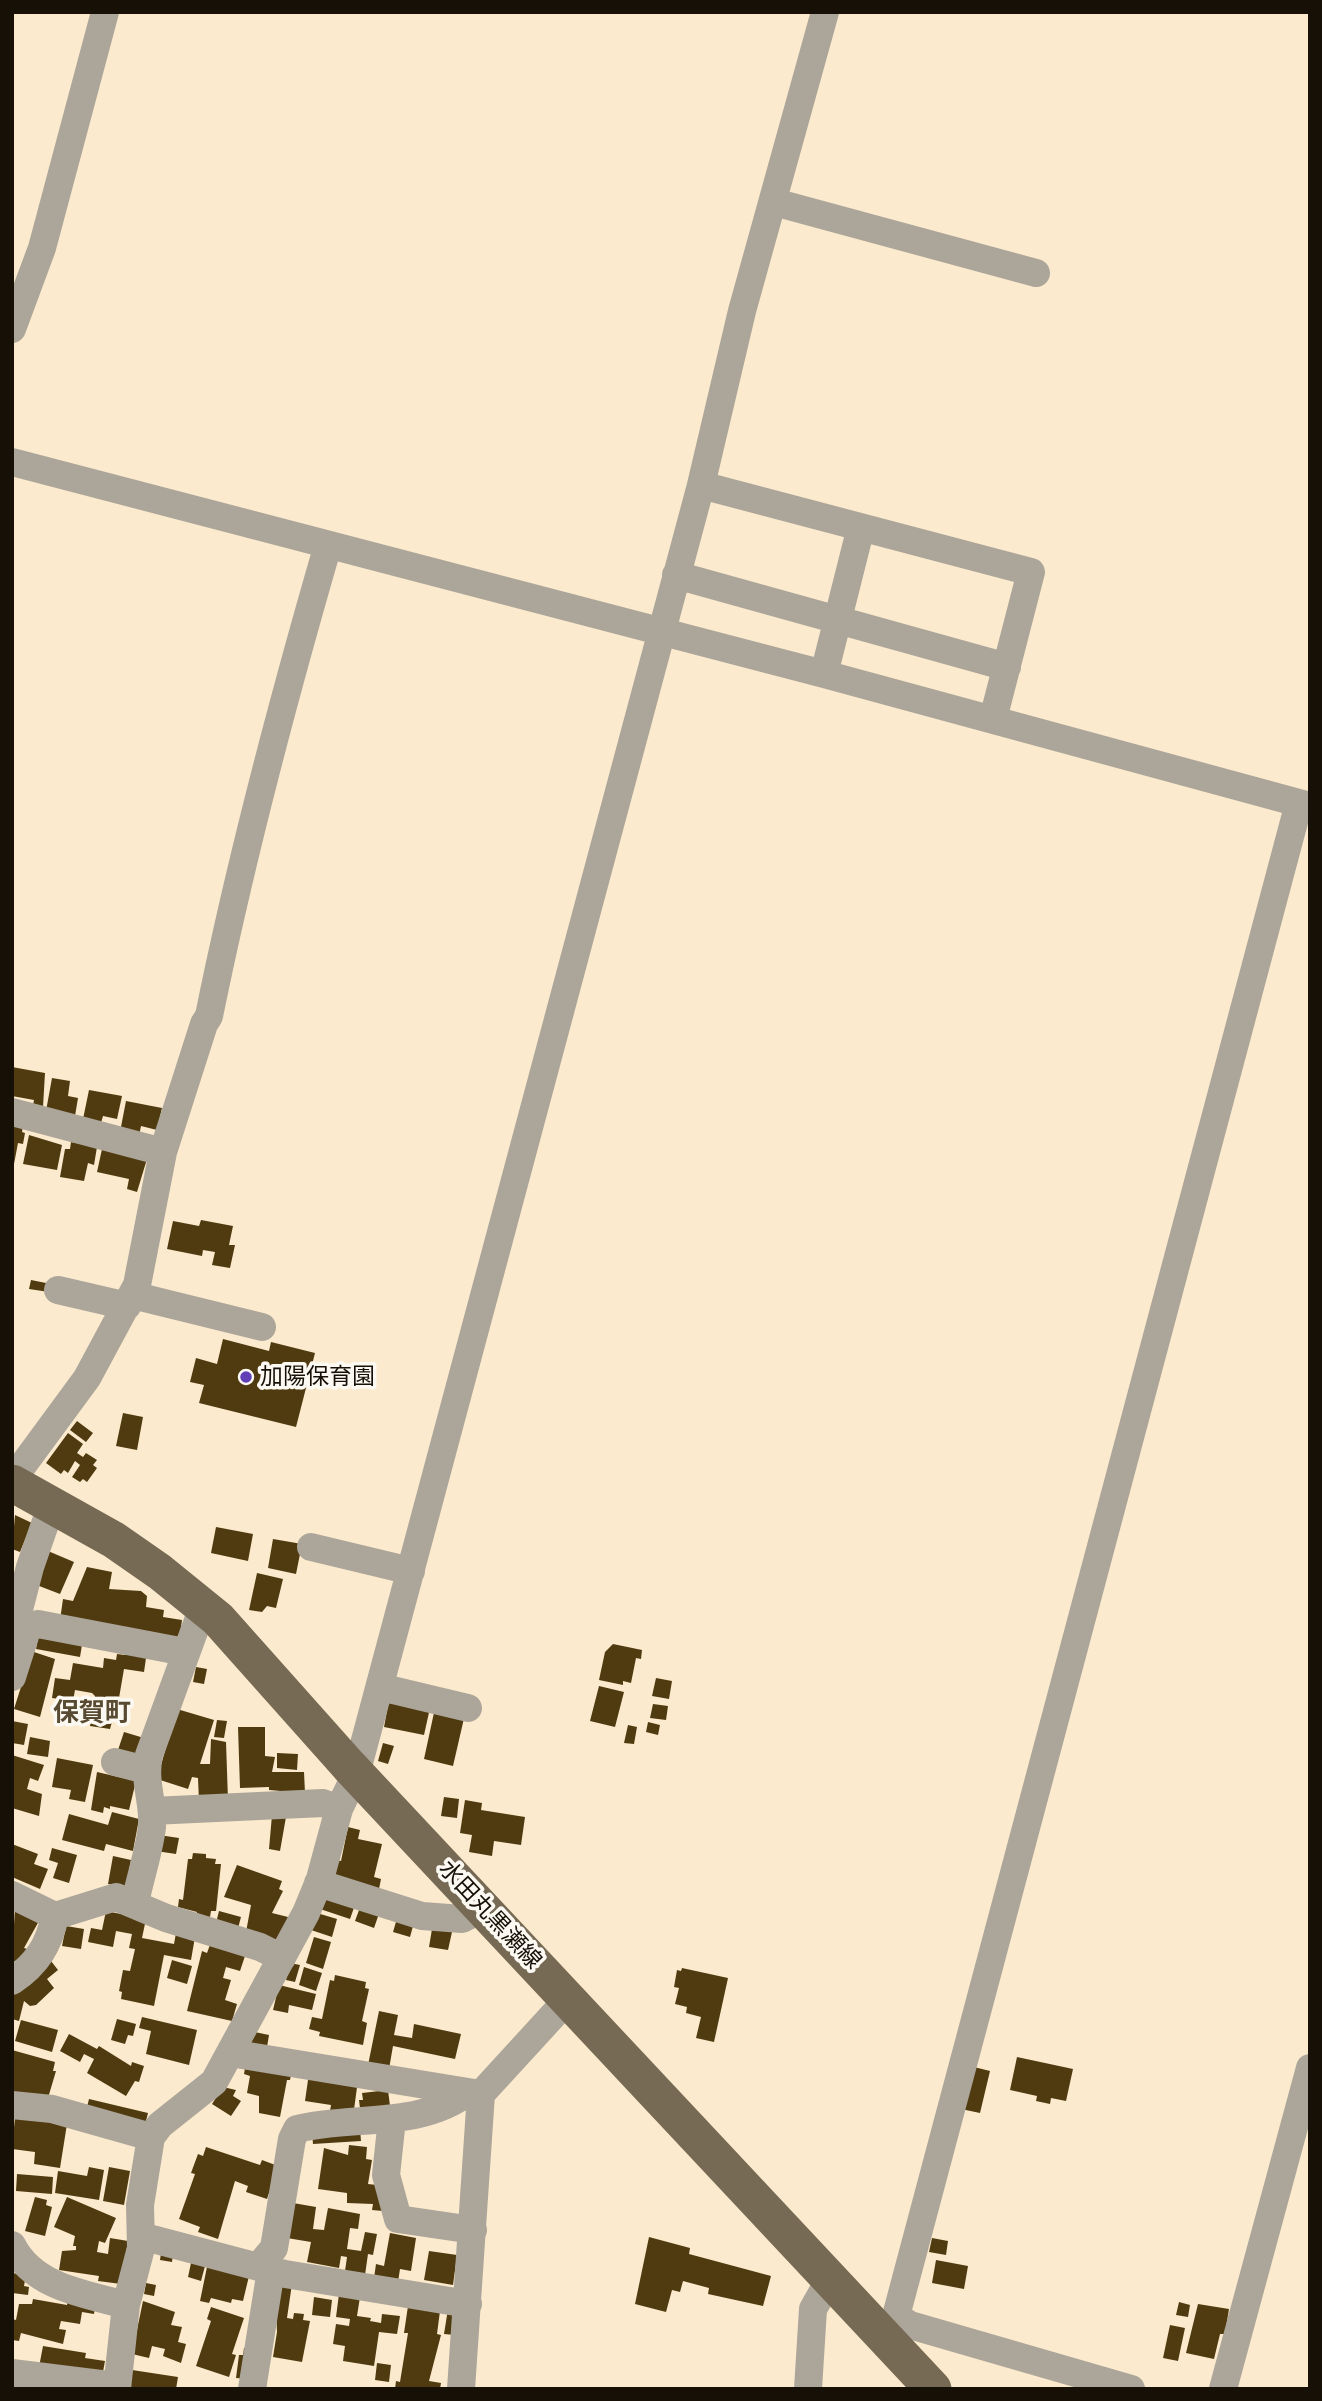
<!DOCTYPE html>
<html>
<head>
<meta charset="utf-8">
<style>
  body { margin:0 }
  #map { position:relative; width:1322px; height:2401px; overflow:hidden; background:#fbeacd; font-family:Quicksand,sans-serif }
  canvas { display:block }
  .frame { position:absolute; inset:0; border:14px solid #161006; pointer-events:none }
</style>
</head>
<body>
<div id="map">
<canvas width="1322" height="2401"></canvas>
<div class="frame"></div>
</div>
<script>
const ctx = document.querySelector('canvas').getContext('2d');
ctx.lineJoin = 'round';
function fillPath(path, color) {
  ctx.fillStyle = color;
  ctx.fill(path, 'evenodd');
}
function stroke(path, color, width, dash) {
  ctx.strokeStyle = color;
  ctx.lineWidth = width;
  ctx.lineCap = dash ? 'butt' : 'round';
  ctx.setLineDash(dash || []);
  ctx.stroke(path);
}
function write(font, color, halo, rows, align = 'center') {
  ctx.font = font + ' Quicksand,"Noto Sans JP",sans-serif';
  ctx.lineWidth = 7;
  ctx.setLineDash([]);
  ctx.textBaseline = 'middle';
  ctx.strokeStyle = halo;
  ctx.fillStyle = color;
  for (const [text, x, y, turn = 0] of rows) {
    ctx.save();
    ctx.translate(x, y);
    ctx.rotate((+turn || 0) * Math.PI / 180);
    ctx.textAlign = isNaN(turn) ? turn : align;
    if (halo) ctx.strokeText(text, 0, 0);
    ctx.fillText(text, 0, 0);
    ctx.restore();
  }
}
const building = new Path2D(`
  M 12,1067 L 45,1073 L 43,1107 L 33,1105 L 34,1100 L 12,1096 Z
  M 52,1078 L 70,1081 L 68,1096 L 78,1098 L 75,1116 L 46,1111 Z
  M 89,1090 L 122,1096 L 117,1119 L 103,1116 L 101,1123 L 83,1119 Z
  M 126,1101 L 162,1108 L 157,1130 L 141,1126 L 139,1136 L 120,1132 Z
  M 12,1124 L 23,1126 L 22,1132 L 25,1133 L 23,1144 L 18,1143 L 14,1164 Z
  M 29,1135 L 62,1145 L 57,1170 L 23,1164 Z
  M 71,1142 L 97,1147 L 94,1165 L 88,1163 L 84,1181 L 60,1177 L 65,1149 L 70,1149 Z
  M 102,1149 L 147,1159 L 137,1192 L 127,1189 L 129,1179 L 97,1172 Z
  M 201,1220 L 233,1226 L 229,1245 L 235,1245 L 230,1268 L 212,1265 L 215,1252 L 203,1250 L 202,1256 L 167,1249 L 173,1221 L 199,1226 Z
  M 31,1280 L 51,1284 L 49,1292 L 29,1289 Z
  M 223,1339 L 269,1351 L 271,1342 L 315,1353 L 296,1427 L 199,1403 L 204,1385 L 190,1382 L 196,1358 L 217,1364 Z
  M 123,1413 L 143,1417 L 137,1450 L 116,1446 Z
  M 77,1421 L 93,1433 L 86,1442 L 70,1430 Z
  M 68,1433 L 83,1444 L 77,1453 L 83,1457 L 86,1453 L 97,1460 L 93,1465 L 97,1468 L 87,1482 L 83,1479 L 80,1482 L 72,1477 L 80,1465 L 75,1461 L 68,1473 L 64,1470 L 61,1474 L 46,1463 Z
  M 15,1515 L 32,1523 L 20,1552 L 12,1549 Z
  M 216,1527 L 253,1534 L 248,1561 L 211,1553 Z
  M 273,1539 L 302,1544 L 296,1574 L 268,1568 Z
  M 48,1551 L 74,1562 L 60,1594 L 34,1584 Z
  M 87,1567 L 112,1572 L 109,1589 L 141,1591 L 147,1596 L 146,1607 L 164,1610 L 163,1617 L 182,1620 L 179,1642 L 60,1620 L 63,1599 L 73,1601 Z
  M 257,1573 L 283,1579 L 276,1608 L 267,1606 L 262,1612 L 249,1610 Z
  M 39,1632 L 83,1639 L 80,1657 L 36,1649 Z
  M 613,1644 L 642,1650 L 641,1659 L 636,1658 L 631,1683 L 623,1681 L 623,1685 L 599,1680 L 605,1652 Z
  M 126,1648 L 147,1651 L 144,1672 L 124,1669 L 119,1698 L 114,1698 L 113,1704 L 117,1704 L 110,1729 L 90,1726 L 95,1696 L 92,1693 L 75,1690 L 73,1701 L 52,1698 L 55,1678 L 70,1680 L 73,1663 L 103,1668 L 104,1658 L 116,1660 L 117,1654 L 125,1655 Z
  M 28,1650 L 55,1659 L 40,1717 L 14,1709 L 26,1671 Z
  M 196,1667 L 207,1669 L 204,1684 L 193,1682 Z
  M 656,1678 L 672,1681 L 669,1699 L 652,1696 Z
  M 599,1686 L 624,1692 L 615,1727 L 590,1721 Z
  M 389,1700 L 430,1708 L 424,1735 L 384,1727 Z
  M 653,1704 L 668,1706 L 666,1720 L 650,1718 Z
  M 435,1708 L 465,1714 L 453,1766 L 424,1759 Z
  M 177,1709 L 214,1720 L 200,1764 L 210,1764 L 211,1739 L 226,1742 L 228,1800 L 199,1802 L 198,1778 L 192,1777 L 188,1789 L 157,1779 Z
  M 217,1720 L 227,1721 L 224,1738 L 214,1737 Z
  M 12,1721 L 28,1724 L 24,1745 L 12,1743 Z
  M 648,1722 L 660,1725 L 658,1735 L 646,1732 Z
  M 628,1725 L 637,1727 L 634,1744 L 624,1743 Z
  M 238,1727 L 265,1727 L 265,1756 L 275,1757 L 272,1772 L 304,1772 L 305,1793 L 269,1790 L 269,1787 L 240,1788 Z
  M 124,1732 L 144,1738 L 137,1760 L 117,1753 Z
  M 30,1737 L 50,1741 L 48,1757 L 27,1754 Z
  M 383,1743 L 394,1746 L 388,1764 L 378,1761 Z
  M 277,1753 L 298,1754 L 297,1770 L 277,1768 Z
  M 12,1755 L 44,1765 L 38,1781 L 30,1778 L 27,1789 L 42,1794 L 39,1816 L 12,1808 Z
  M 57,1758 L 93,1765 L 85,1802 L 69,1799 L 71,1790 L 52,1787 Z
  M 97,1772 L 136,1781 L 129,1810 L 110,1806 L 110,1809 L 104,1807 L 103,1813 L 91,1810 Z
  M 444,1797 L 459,1799 L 457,1818 L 441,1816 Z
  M 465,1800 L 482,1803 L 481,1810 L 525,1817 L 521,1845 L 494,1841 L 492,1856 L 469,1852 L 472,1835 L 460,1833 Z
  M 112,1812 L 139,1819 L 133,1851 L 106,1844 L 104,1851 L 62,1840 L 69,1814 L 108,1825 Z
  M 272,1815 L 286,1817 L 280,1851 L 269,1849 Z
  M 348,1827 L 360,1830 L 358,1839 L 382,1844 L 374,1877 L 381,1879 L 379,1889 L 331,1882 L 336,1860 L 341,1861 Z
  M 159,1835 L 179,1838 L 176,1854 L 156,1851 Z
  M 12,1844 L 38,1854 L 34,1864 L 48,1869 L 40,1889 L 12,1877 Z
  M 52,1848 L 77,1855 L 69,1883 L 53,1878 L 58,1863 L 49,1860 Z
  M 193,1853 L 206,1854 L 206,1858 L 216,1859 L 215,1864 L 221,1864 L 216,1911 L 211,1911 L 210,1917 L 196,1916 L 197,1912 L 178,1907 L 179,1899 L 183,1900 L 188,1859 L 192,1859 Z
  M 113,1856 L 131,1860 L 126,1887 L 108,1884 Z
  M 237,1865 L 282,1881 L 279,1889 L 283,1891 L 272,1913 L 288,1917 L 281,1941 L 246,1932 L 251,1905 L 224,1897 Z
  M 325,1892 L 356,1902 L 350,1919 L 320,1909 Z
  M 362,1902 L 381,1908 L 374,1928 L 355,1921 Z
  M 15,1907 L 39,1921 L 24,1948 L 27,1949 L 19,1964 L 12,1960 Z
  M 106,1911 L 146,1919 L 142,1938 L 174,1944 L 176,1933 L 195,1937 L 191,1960 L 164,1955 L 154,2006 L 121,1999 L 122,1992 L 119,1991 L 123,1970 L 130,1971 L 135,1949 L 129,1948 L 132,1934 L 116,1931 L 113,1947 L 88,1942 L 91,1928 L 102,1930 Z
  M 219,1911 L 241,1917 L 237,1932 L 215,1927 Z
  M 317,1913 L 337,1919 L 332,1937 L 311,1930 Z
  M 398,1915 L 415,1919 L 410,1937 L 393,1932 Z
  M 66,1926 L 84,1929 L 81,1949 L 62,1946 Z
  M 432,1929 L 452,1932 L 448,1950 L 429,1947 Z
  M 314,1937 L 331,1942 L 323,1969 L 306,1963 Z
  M 211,1942 L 246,1953 L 240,1971 L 226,1967 L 223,1978 L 231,1980 L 225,2000 L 237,2004 L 232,2021 L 187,2011 L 202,1951 L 207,1953 Z
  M 172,1960 L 192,1966 L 187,1984 L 167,1978 Z
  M 51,1961 L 58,1970 L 47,1979 L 54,1988 L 36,2005 L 30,2006 L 24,2001 L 19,2021 L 12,2019 L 13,1990 Z
  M 290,1963 L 300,1965 L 295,1982 L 286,1980 Z
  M 304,1967 L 322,1973 L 316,1991 L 299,1985 Z
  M 682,1968 L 728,1978 L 714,2042 L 696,2038 L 701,2017 L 686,2013 L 687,2007 L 675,2004 L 679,1988 L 674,1987 L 677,1970 L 681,1971 Z
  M 335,1975 L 366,1982 L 365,1988 L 369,1989 L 362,2021 L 367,2023 L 363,2045 L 319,2036 L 320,2032 L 309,2029 L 312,2017 L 322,2019 L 330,1980 L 334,1981 Z
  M 279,1985 L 316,1994 L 312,2010 L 289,2005 L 288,2013 L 273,2010 Z
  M 379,2011 L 398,2015 L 394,2035 L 412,2038 L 414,2024 L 461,2034 L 455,2059 L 393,2046 L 389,2069 L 368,2065 Z
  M 142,2017 L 197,2030 L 189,2065 L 146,2054 L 151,2031 L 139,2028 Z
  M 117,2019 L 136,2024 L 133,2036 L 128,2035 L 125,2044 L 111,2040 Z
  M 21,2020 L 58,2030 L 52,2052 L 15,2041 Z
  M 250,2031 L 269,2035 L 266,2053 L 247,2050 Z
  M 69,2034 L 97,2049 L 99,2046 L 131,2066 L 132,2062 L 144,2066 L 139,2082 L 135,2081 L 126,2096 L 87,2073 L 94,2059 L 84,2054 L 80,2062 L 60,2051 Z
  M 12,2050 L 55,2062 L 53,2071 L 56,2071 L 48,2098 L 12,2096 Z
  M 1017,2057 L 1073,2069 L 1066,2101 L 1051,2098 L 1050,2104 L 1036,2101 L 1037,2096 L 1010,2090 Z
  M 246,2062 L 292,2070 L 290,2080 L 287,2080 L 280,2117 L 259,2113 L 259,2096 L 247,2093 L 250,2076 L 244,2074 Z
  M 970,2066 L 990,2071 L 980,2113 L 961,2109 Z
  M 309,2073 L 358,2080 L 353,2117 L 330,2111 L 331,2105 L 305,2101 Z
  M 223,2087 L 236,2090 L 233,2096 L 241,2101 L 231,2116 L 212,2104 Z
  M 388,2090 L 391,2114 L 361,2117 L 359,2100 L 363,2100 L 362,2093 Z
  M 89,2099 L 148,2113 L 144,2129 L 85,2115 Z
  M 15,2117 L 67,2124 L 60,2168 L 34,2164 L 35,2152 L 12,2149 Z
  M 360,2129 L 361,2141 L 313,2144 L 312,2132 Z
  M 349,2145 L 367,2147 L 366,2159 L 372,2160 L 368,2184 L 377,2185 L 383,2211 L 372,2210 L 373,2204 L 347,2203 L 347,2193 L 318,2189 L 324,2148 L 348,2155 Z
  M 206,2147 L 260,2165 L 262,2160 L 278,2166 L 267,2199 L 246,2192 L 248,2186 L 235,2181 L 218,2239 L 198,2232 L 200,2227 L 179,2219 L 195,2174 L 191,2173 L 198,2154 L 203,2156 Z
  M 89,2167 L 104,2170 L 99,2200 L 55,2193 L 58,2171 L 87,2176 Z
  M 109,2167 L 130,2171 L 124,2205 L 103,2201 Z
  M 17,2174 L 53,2177 L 52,2194 L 16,2191 Z
  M 35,2197 L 47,2200 L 46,2205 L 52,2207 L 45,2236 L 25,2231 Z
  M 67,2197 L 116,2218 L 105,2243 L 99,2241 L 97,2252 L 108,2254 L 110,2238 L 128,2241 L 121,2284 L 98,2281 L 99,2276 L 59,2270 L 62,2251 L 76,2250 L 76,2246 L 73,2246 L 75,2236 L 54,2227 Z
  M 293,2203 L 316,2207 L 313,2229 L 324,2230 L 328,2208 L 360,2214 L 358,2229 L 350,2228 L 347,2249 L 361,2251 L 365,2232 L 377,2234 L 373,2255 L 368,2254 L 365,2275 L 345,2271 L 347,2257 L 341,2256 L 339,2268 L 307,2262 L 311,2242 L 287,2238 Z
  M 390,2233 L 416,2238 L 411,2271 L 400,2269 L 398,2282 L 374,2278 L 376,2264 L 384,2266 Z
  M 649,2237 L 690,2248 L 689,2254 L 771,2276 L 763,2306 L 708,2294 L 709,2288 L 683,2281 L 680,2292 L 672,2290 L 666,2312 L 635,2304 Z
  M 932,2238 L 948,2241 L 946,2255 L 929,2252 Z
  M 429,2251 L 457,2255 L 453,2285 L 424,2280 Z
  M 161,2253 L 173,2255 L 172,2262 L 160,2260 Z
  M 936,2260 L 968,2266 L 964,2289 L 932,2283 Z
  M 191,2263 L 205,2266 L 201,2281 L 188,2277 Z
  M 207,2267 L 249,2276 L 243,2301 L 232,2299 L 231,2303 L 211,2298 L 209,2303 L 200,2301 Z
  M 12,2273 L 26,2275 L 24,2286 L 29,2287 L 28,2295 L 12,2293 Z
  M 275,2282 L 292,2284 L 287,2318 L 293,2319 L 294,2313 L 304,2314 L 303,2320 L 310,2321 L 302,2362 L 273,2357 L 277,2332 Z
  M 146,2283 L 156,2285 L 154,2296 L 144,2294 Z
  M 339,2294 L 360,2297 L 357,2316 L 371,2318 L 370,2321 L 381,2323 L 382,2314 L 400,2316 L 397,2334 L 379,2332 L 374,2366 L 343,2361 L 345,2346 L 333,2344 L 336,2324 L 349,2326 L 350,2319 L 336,2317 Z
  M 314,2297 L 332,2300 L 330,2317 L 312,2315 Z
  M 68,2298 L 95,2306 L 94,2314 L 82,2312 L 80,2324 L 61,2321 L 59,2329 L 66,2330 L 63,2344 L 21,2333 L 19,2341 L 12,2340 L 12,2319 L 16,2320 L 19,2304 L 32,2304 L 33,2299 L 67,2305 Z
  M 143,2301 L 175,2312 L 171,2325 L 182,2327 L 178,2342 L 186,2344 L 181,2363 L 163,2356 L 165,2349 L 152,2346 L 149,2358 L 132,2354 Z
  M 1179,2302 L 1190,2305 L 1188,2317 L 1176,2315 Z
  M 1198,2304 L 1229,2309 L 1225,2334 L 1220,2334 L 1214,2359 L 1186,2353 Z
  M 408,2306 L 440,2311 L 437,2334 L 441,2335 L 429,2381 L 441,2383 L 440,2389 L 395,2389 L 396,2381 L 400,2382 L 408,2333 L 404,2333 Z
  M 211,2307 L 244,2318 L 232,2354 L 236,2355 L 229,2377 L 196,2366 L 211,2321 L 207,2319 Z
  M 448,2309 L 458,2311 L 455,2335 L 444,2334 Z
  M 1170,2325 L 1185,2328 L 1178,2361 L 1163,2358 Z
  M 43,2346 L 86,2353 L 85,2358 L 105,2361 L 102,2377 L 39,2367 Z
  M 244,2348 L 253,2349 L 249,2379 L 236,2378 L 239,2355 L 243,2355 Z
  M 377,2363 L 391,2365 L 389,2382 L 375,2380 Z
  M 132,2370 L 178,2377 L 176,2389 L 130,2389 Z`);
const minor = new Path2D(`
  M 774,202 L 1036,273
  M 12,329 L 42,248 L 105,12
  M 12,462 L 824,674 L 1310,806
  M 701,485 L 1031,572 L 993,719
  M 676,575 L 1007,667
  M 824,674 L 861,527
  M 12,1112 L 163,1152
  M 58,1290 L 127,1306
  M 132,1295 L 262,1327
  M 12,1480 L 87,1378 L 137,1285 L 163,1152 L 204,1024 L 209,1016 C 241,858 283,700 328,545
  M 311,1547 L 411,1571
  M 24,1630 L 38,1624 L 185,1652
  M 12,1677 L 25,1636 L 24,1630 L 16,1621 L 30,1567 L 52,1504
  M 380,1687 L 468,1708
  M 115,1762 L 146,1770
  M 152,1811 L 323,1803 L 339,1809
  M 318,1883 L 422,1916 L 462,1919 L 484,1908
  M 12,1895 L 55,1916 L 116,1897 L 166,1918 L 260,1947 L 282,1958
  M 135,1903 C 140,1878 149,1852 152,1827 C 154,1801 143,1783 149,1755 L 203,1607
  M 12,1981 C 37,1964 49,1945 55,1916
  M 230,2053 L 468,2092
  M 12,2105 L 52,2109 L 151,2137
  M 392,2119 L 386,2175 L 398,2219 L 473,2230
  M 141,2236 L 285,2274 L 468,2304
  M 12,2245 C 33,2287 84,2294 126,2305
  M 259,2266 L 274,2248 L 292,2139 L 297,2129 C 353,2115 420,2129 468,2092 L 481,2094
  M 12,2373 L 117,2386
  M 117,2389 L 126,2305 L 141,2248 L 140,2205 L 151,2137 L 160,2125 L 214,2082 L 306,1913 L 320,1879 L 339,1809 L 356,1774 L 701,485 L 742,311 L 825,12
  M 252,2389 L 271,2270
  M 461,2389 L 481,2094 L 569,1998
  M 808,2389 L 813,2309 L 830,2279
  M 1131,2389 L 910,2325 L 896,2316 L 1299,803
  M 1223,2389 L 1310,2068`);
const major = new Path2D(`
  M 12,1483 L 114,1540 L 160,1572 L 218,1619 L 349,1766 L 933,2389`);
const markers = [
  [246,1377,7,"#613fb7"]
];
const poiNames = [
  ["加陽保育園",260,1377]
];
const streetNames = [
  ["水田丸黒瀬線",490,1915,47]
];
const quarterNames = [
  ["保賀町",92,1713]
];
fillPath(building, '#503b10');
stroke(minor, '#aca599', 28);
stroke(major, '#766a54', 37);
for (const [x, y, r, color] of markers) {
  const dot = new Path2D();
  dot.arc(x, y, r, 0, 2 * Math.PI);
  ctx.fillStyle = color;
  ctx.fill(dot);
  stroke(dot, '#fcf9f3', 2.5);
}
write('23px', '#161006', '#fcf9f3', poiNames, 'left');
write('23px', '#161006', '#fcf9f3', streetNames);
write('bold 26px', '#594b32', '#fcf9f3', quarterNames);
</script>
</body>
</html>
